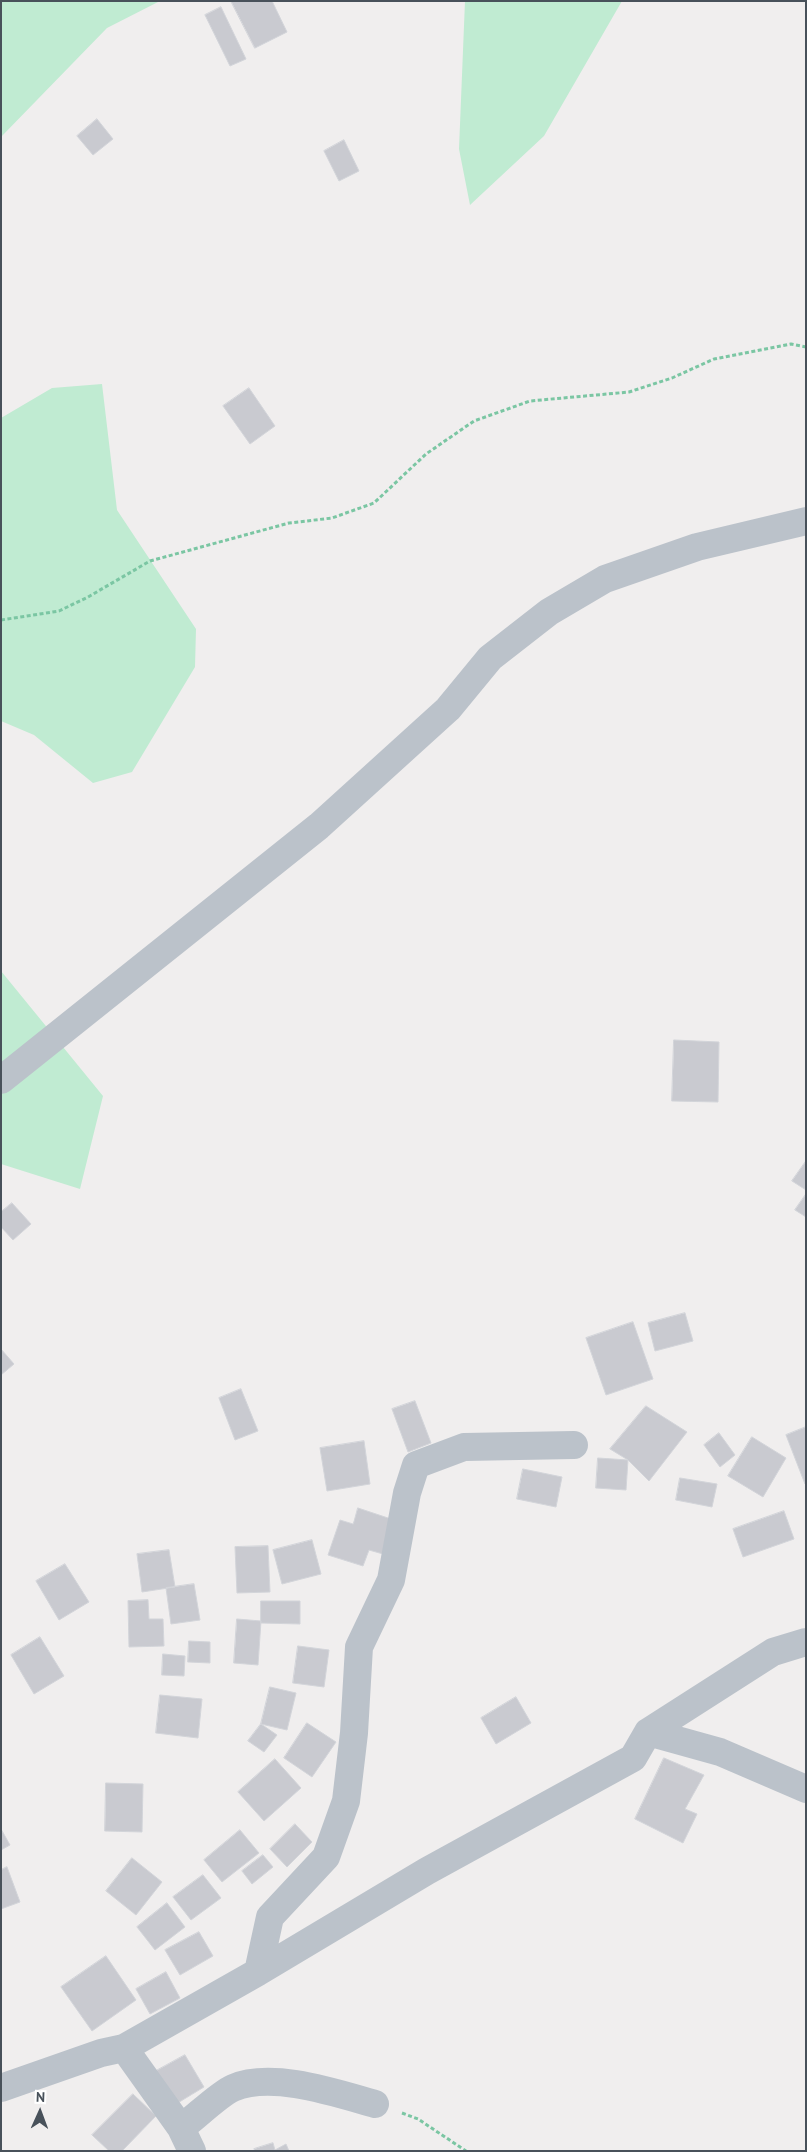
<!DOCTYPE html>
<html>
<head>
<meta charset="utf-8">
<style>
  body { margin:0 }
  #map { position:relative; width:807px; height:2152px; overflow:hidden; background:#f0eeee; font-family:"PT Sans",sans-serif }
  canvas { display:block }
  .frame { position:absolute; inset:0; border:2px solid #48515a; pointer-events:none }
  .north { position:absolute; left:15px; top:2087px; width:50px; height:50px; -webkit-text-stroke:4px #fff; paint-order:stroke; rotate:2deg; font-size:14px; font-weight:700; line-height:20px; text-align:center; color:#48515a }
  .north::after { content:''; display:block; margin:auto; width:18px; height:22px; background:#48515a; clip-path:polygon(50% 0,100% 100%,50% 72%,0 100%) }
</style>
</head>
<body>
<div id="map">
<canvas width="807" height="2152"></canvas>
<div class="frame"></div>
<div class="north">N</div>
</div>
<script>
const ctx = document.querySelector('canvas').getContext('2d');
ctx.lineJoin = 'round';
function fillPath(path, color) {
  ctx.fillStyle = color;
  ctx.fill(path, 'evenodd');
}
function stroke(path, color, width, dash) {
  ctx.strokeStyle = color;
  ctx.lineWidth = width;
  ctx.lineCap = dash ? 'butt' : 'round';
  ctx.setLineDash(dash || []);
  ctx.stroke(path);
}
const green = new Path2D(`
  M 1,1 L 160,1 L 107,28 L 1,137 Z
  M 465,1 L 622,1 L 544,136 L 470,205 L 459,149 Z
  M 102,384 L 117,510 L 196,629 L 195,667 L 132,772 L 93,783 L 34,735 L 1,721 L 1,418 L 52,388 Z
  M 1,971 L 103,1096 L 80,1189 L 1,1164 Z`);
const building = new Path2D(`
  M 231,1 L 272,1 L 287,32 L 255,48 Z
  M 221,7 L 246,59 L 230,66 L 205,15 Z
  M 97,119 L 113,139 L 93,155 L 77,136 Z
  M 344,140 L 359,171 L 339,181 L 324,151 Z
  M 249,388 L 275,426 L 250,444 L 223,406 Z
  M 674,1040 L 719,1042 L 718,1102 L 672,1101 Z
  M 806,1161 L 806,1190 L 792,1181 Z
  M 806,1194 L 806,1217 L 795,1210 Z
  M 12,1203 L 31,1224 L 13,1240 L 1,1227 L 1,1212 Z
  M 685,1313 L 693,1341 L 655,1351 L 648,1323 Z
  M 633,1322 L 653,1379 L 606,1395 L 586,1338 Z
  M 1,1349 L 14,1364 L 1,1375 Z
  M 241,1389 L 258,1431 L 235,1440 L 219,1398 Z
  M 415,1401 L 431,1443 L 408,1452 L 392,1409 Z
  M 646,1406 L 687,1432 L 649,1481 L 628,1460 L 610,1449 Z
  M 806,1427 L 806,1483 L 805,1484 L 786,1435 Z
  M 719,1433 L 735,1455 L 720,1467 L 704,1445 Z
  M 752,1437 L 786,1458 L 763,1497 L 728,1476 Z
  M 364,1441 L 370,1484 L 327,1491 L 320,1448 Z
  M 598,1458 L 628,1460 L 626,1490 L 596,1488 Z
  M 523,1469 L 562,1477 L 556,1507 L 517,1499 Z
  M 680,1478 L 717,1484 L 712,1507 L 676,1500 Z
  M 358,1508 L 394,1520 L 383,1554 L 369,1550 L 363,1566 L 328,1555 L 340,1520 L 353,1524 Z
  M 784,1511 L 794,1539 L 743,1557 L 733,1529 Z
  M 312,1540 L 321,1574 L 282,1584 L 273,1550 Z
  M 268,1546 L 270,1592 L 237,1593 L 235,1547 Z
  M 169,1550 L 175,1587 L 142,1592 L 137,1554 Z
  M 65,1564 L 89,1602 L 59,1620 L 36,1581 Z
  M 194,1584 L 200,1620 L 171,1624 L 166,1588 Z
  M 148,1600 L 149,1619 L 163,1619 L 164,1646 L 129,1647 L 128,1601 Z
  M 261,1601 L 300,1601 L 300,1624 L 261,1623 Z
  M 237,1619 L 261,1621 L 258,1665 L 234,1663 Z
  M 40,1637 L 64,1676 L 34,1694 L 11,1655 Z
  M 189,1641 L 210,1642 L 210,1663 L 188,1662 Z
  M 298,1646 L 329,1650 L 324,1687 L 293,1683 Z
  M 163,1654 L 185,1656 L 184,1676 L 162,1675 Z
  M 270,1687 L 296,1693 L 287,1730 L 261,1724 Z
  M 160,1695 L 202,1699 L 198,1738 L 156,1733 Z
  M 516,1697 L 531,1723 L 496,1744 L 481,1718 Z
  M 307,1723 L 336,1742 L 312,1777 L 284,1758 Z
  M 261,1724 L 277,1735 L 264,1752 L 248,1741 Z
  M 664,1758 L 704,1775 L 685,1809 L 697,1814 L 683,1843 L 635,1819 Z
  M 275,1759 L 301,1788 L 264,1821 L 238,1792 Z
  M 106,1783 L 143,1784 L 142,1832 L 105,1831 Z
  M 295,1824 L 312,1842 L 287,1867 L 270,1849 Z
  M 1,1829 L 10,1845 L 1,1850 Z
  M 240,1830 L 259,1853 L 222,1882 L 204,1860 Z
  M 263,1855 L 273,1867 L 252,1884 L 242,1871 Z
  M 132,1858 L 162,1882 L 136,1915 L 106,1891 Z
  M 7,1867 L 20,1902 L 1,1909 L 1,1870 Z
  M 203,1875 L 221,1898 L 191,1920 L 173,1897 Z
  M 167,1903 L 185,1927 L 155,1950 L 137,1927 Z
  M 199,1932 L 213,1956 L 180,1975 L 165,1950 Z
  M 106,1956 L 136,2000 L 92,2031 L 61,1987 Z
  M 166,1972 L 180,1998 L 150,2014 L 136,1989 Z
  M 185,2055 L 204,2087 L 176,2104 L 156,2071 Z
  M 133,2094 L 156,2116 L 122,2151 L 109,2151 L 92,2135 Z
  M 273,2143 L 275,2150 L 286,2144 L 289,2151 L 255,2151 L 254,2149 Z`);
const path = new Path2D(`
  M 1,620 L 59,611 L 88,597 L 150,561 L 289,523 L 332,518 L 374,503 L 426,454 L 474,421 L 530,401 L 629,392 L 672,378 L 714,359 L 791,344 L 806,347
  M 402,2113 L 418,2119 L 466,2151`);
const street = new Path2D(`
  M 1,1080 L 319,826 L 448,709 L 490,658 L 549,612 L 605,579 L 697,547 L 806,521
  M 648,1732 L 720,1752 L 806,1789
  M 258,1972 L 270,1917 L 326,1857 L 346,1801 L 354,1733 L 359,1647 L 391,1580 L 407,1493 L 416,1465 L 464,1447 L 574,1445
  M 124,2048 L 181,2128 L 192,2151
  M 1,2088 L 101,2053 L 124,2048 L 258,1972 L 427,1871 L 633,1758 L 648,1732 L 773,1652 L 806,1642
  M 181,2128 C 195,2118 219,2094 233,2088 C 272,2071 336,2093 375,2104`);
fillPath(green, '#c0ebd2');
fillPath(building, '#c9cad0');
stroke(building, '#d2d4d9', 1);
stroke(path, '#7bc6a3', 3, [4, 2.5]);
stroke(street, '#bbc2ca', 28);
</script>
</body>
</html>
